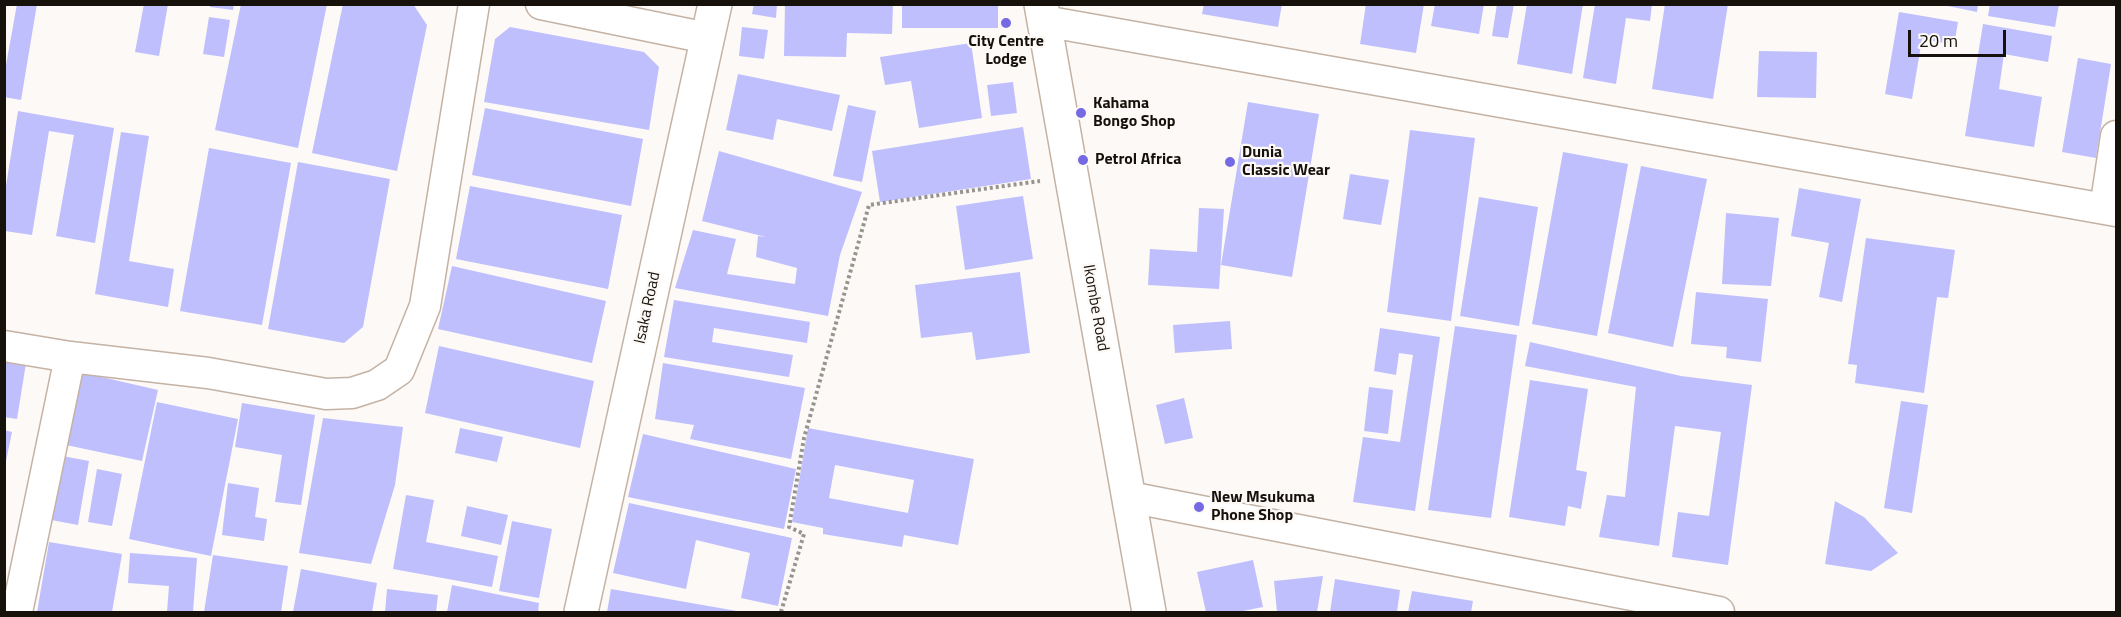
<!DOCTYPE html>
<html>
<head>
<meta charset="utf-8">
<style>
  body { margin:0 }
  #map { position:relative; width:2121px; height:617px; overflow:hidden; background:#fcf9f6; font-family:"Titillium Web",sans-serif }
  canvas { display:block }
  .frame { position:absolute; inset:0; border:6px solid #17110b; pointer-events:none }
  .scale { position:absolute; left:1908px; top:30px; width:98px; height:27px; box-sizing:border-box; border:3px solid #17110b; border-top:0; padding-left:8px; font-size:18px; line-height:21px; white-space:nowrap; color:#17110b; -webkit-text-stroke:4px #fcf9f6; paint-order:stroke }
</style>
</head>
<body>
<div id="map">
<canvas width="2121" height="617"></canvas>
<div class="frame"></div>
<div class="scale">20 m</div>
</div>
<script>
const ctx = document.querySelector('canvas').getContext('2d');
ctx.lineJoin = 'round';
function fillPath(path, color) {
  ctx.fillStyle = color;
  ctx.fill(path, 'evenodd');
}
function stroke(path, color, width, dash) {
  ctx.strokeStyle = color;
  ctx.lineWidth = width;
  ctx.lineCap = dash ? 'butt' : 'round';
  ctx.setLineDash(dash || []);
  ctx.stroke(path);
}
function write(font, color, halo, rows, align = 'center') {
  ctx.font = font + ' "Titillium Web",sans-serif';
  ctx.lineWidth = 4.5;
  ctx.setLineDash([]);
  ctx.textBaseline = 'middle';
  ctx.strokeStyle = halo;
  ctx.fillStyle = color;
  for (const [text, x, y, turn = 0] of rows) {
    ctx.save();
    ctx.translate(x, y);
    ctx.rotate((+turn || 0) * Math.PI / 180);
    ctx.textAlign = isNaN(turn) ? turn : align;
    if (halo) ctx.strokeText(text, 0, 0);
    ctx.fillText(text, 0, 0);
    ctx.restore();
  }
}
const building = new Path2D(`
  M 17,4 L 37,4 L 21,100 L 4,97 L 4,76 Z
  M 144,4 L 168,4 L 159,56 L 135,52 Z
  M 210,4 L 234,4 L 233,10 L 210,7 Z
  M 241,4 L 327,4 L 298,148 L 215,130 Z
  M 343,4 L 413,4 L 427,25 L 397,171 L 312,153 Z
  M 754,4 L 777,4 L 776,18 L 752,14 Z
  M 785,4 L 893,4 L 892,34 L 847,33 L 846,57 L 784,56 Z
  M 902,4 L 998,4 L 998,28 L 902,28 Z
  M 1204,4 L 1282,4 L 1278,27 L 1202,14 Z
  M 1366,4 L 1424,4 L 1416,53 L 1360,44 Z
  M 1435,4 L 1484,4 L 1479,34 L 1431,26 Z
  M 1497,4 L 1514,4 L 1508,38 L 1492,36 Z
  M 1527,4 L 1583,4 L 1572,74 L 1517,64 Z
  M 1595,4 L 1652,4 L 1650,21 L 1626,18 L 1616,84 L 1583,78 Z
  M 1665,4 L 1728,4 L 1713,99 L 1652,89 Z
  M 1938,4 L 1978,4 L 1977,12 Z
  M 1990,4 L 2059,4 L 2055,27 L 1988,16 Z
  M 1899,12 L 1958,22 L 1954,45 L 1922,39 L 1912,99 L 1885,94 Z
  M 209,17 L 230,20 L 224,57 L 203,54 Z
  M 1983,24 L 2052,36 L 2048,62 L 2004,54 L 1999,89 L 2042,97 L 2034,147 L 1965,136 Z
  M 510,27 L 644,52 L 659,67 L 649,130 L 484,102 L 495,39 Z
  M 742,27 L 768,30 L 764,59 L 739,56 Z
  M 971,43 L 982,118 L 919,128 L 911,81 L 885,85 L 880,57 Z
  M 1759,51 L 1817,52 L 1816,98 L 1757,97 Z
  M 2078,58 L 2111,64 L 2096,158 L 2062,152 Z
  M 738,74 L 840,95 L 832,131 L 777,119 L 773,140 L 726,130 Z
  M 1013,82 L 1017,113 L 991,116 L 987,85 Z
  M 1248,102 L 1319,114 L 1292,277 L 1221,265 Z
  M 848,105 L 876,111 L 862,182 L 833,176 Z
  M 485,108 L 643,139 L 631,206 L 472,175 Z
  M 18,111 L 114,128 L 95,243 L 56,236 L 74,135 L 49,131 L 32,235 L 5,231 L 5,192 Z
  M 1023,127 L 1031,179 L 880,202 L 872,151 Z
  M 1410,130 L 1475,138 L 1451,321 L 1387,312 Z
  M 121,132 L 149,136 L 129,261 L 174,269 L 168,307 L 95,294 Z
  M 209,148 L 291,163 L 262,325 L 180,311 Z
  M 719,151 L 862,192 L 840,255 L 828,316 L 675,288 L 693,230 L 736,239 L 727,274 L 795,284 L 797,268 L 756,257 L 758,236 L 766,237 L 702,221 Z
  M 1563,152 L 1628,164 L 1597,336 L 1532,324 Z
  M 298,162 L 390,179 L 363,327 L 344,343 L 268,329 Z
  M 1641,166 L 1707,179 L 1673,347 L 1608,333 Z
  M 1350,174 L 1389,180 L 1381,225 L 1343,219 Z
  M 470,186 L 622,215 L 608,289 L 456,259 Z
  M 1799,188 L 1861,199 L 1842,302 L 1819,297 L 1829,243 L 1791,236 Z
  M 1023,196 L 1033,259 L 965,270 L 956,206 Z
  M 1479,197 L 1538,207 L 1519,326 L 1460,316 Z
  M 1199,208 L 1224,209 L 1219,289 L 1148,285 L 1150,249 L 1197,252 Z
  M 1726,213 L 1779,218 L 1771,286 L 1722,284 Z
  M 1866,238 L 1955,250 L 1948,298 L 1937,297 L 1924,393 L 1855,383 L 1857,365 L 1848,364 Z
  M 452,266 L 606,301 L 592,363 L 438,329 Z
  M 1020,272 L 1030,353 L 976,360 L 972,332 L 921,338 L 915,285 Z
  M 1696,292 L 1768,299 L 1761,362 L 1726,358 L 1727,347 L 1691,344 Z
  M 674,300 L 810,322 L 807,343 L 714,328 L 712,342 L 793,355 L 789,377 L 664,357 Z
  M 1230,321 L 1232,349 L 1175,353 L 1173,325 Z
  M 1455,326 L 1517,335 L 1491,518 L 1428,510 Z
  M 1380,328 L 1440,337 L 1415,511 L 1353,502 L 1363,437 L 1400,442 L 1413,355 L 1399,353 L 1396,375 L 1374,371 Z
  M 1530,342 L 1681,376 L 1752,385 L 1728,565 L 1672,557 L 1678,512 L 1709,516 L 1721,432 L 1675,426 L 1659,546 L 1599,537 L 1607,495 L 1625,497 L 1636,387 L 1525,366 Z
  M 439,346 L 594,381 L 580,448 L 425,413 Z
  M 4,353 L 27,357 L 17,419 L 4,417 Z
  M 663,363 L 805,388 L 791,459 L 690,439 L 694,425 L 655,419 Z
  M 80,372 L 158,390 L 142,461 L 66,445 Z
  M 1530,380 L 1588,389 L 1576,470 L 1587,472 L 1581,509 L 1568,506 L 1565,526 L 1509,517 Z
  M 1369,387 L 1393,390 L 1388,434 L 1364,431 Z
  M 1184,398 L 1193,438 L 1165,444 L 1156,405 Z
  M 1901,401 L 1928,405 L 1912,513 L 1884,508 Z
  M 157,402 L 238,419 L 211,556 L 129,539 Z
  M 242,403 L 315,415 L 301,505 L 275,502 L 282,455 L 235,447 Z
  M 323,418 L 403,427 L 395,485 L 371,564 L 299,553 Z
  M 460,428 L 503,437 L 497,462 L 455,453 Z
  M 808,428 L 974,459 L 958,545 L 904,535 L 902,547 L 823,534 L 823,528 L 792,522 ZM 835,465 L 914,480 L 908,513 L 829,498 Z
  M 4,430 L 12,432 L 6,461 L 4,461 Z
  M 643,434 L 796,469 L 784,529 L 628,497 Z
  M 57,455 L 89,461 L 78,525 L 46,519 Z
  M 97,469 L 122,474 L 112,526 L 88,522 Z
  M 228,483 L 259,488 L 255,517 L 267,519 L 264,541 L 222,535 Z
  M 406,495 L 434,500 L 426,542 L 498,556 L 492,587 L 393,569 Z
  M 1835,501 L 1864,517 L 1898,553 L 1871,571 L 1825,564 Z
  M 629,503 L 792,538 L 778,606 L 741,598 L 750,553 L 696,540 L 686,589 L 613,573 Z
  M 467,506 L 508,515 L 501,545 L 461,536 Z
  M 512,521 L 552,529 L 539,598 L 499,591 Z
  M 49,542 L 122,554 L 112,612 L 37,612 Z
  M 130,553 L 197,558 L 193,612 L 167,612 L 169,586 L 128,583 Z
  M 213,555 L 288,566 L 281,612 L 204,612 Z
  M 1253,560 L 1263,607 L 1238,612 L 1206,612 L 1197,572 Z
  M 301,569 L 377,583 L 372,612 L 293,612 Z
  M 1323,576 L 1317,612 L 1277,612 L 1274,581 Z
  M 1335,579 L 1400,590 L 1397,612 L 1330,612 Z
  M 452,585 L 539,603 L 538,612 L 447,612 Z
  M 387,589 L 438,595 L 436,612 L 385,612 Z
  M 611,589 L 737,611 L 737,612 L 607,612 Z
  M 1412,591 L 1473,601 L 1471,612 L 1408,612 Z`);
const path = new Path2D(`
  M 781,612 L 804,534 L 789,527 L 804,438 L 869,205 L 1040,181`);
const street = new Path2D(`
  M 541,4 L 707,38
  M 1044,21 L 2116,211
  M 2105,209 L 2116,136
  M 4,346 L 70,357 L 208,373 L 326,394 L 352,393 L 377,385 L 399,370 L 425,306 L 474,4
  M 1129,497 L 1719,612
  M 17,612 L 70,357`);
const secondary = new Path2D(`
  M 1041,4 L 1149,612
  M 581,612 L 715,4`);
const markers = [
  [1006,23,6,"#7569e4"],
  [1081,113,6,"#7569e4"],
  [1083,160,6,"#7569e4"],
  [1230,162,6,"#7569e4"],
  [1199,507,6,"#7569e4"]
];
const poiNames = [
  ["City Centre",1006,42,"center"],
  ["Lodge",1006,60,"center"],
  ["Kahama",1093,104],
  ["Bongo Shop",1093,122],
  ["Dunia",1242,153],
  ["Classic Wear",1242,171],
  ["Petrol Africa",1095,160],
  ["New Msukuma",1211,498],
  ["Phone Shop",1211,516]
];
const streetNames = [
  ["Isaka Road",648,308,-78],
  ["Ikombe Road",1095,308,80]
];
fillPath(building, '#bfbffe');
stroke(street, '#c4b2a4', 33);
stroke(secondary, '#c4b2a4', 36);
stroke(path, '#97938e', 4, [3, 3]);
stroke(street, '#fff', 30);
stroke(secondary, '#fff', 33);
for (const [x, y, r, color] of markers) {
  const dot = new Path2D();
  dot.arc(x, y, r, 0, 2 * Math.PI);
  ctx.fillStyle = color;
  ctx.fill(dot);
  stroke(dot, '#fcf9f6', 2);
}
write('bold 16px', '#17110b', '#fcf9f6', poiNames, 'left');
write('16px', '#17110b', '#fcf9f6', streetNames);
</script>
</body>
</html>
